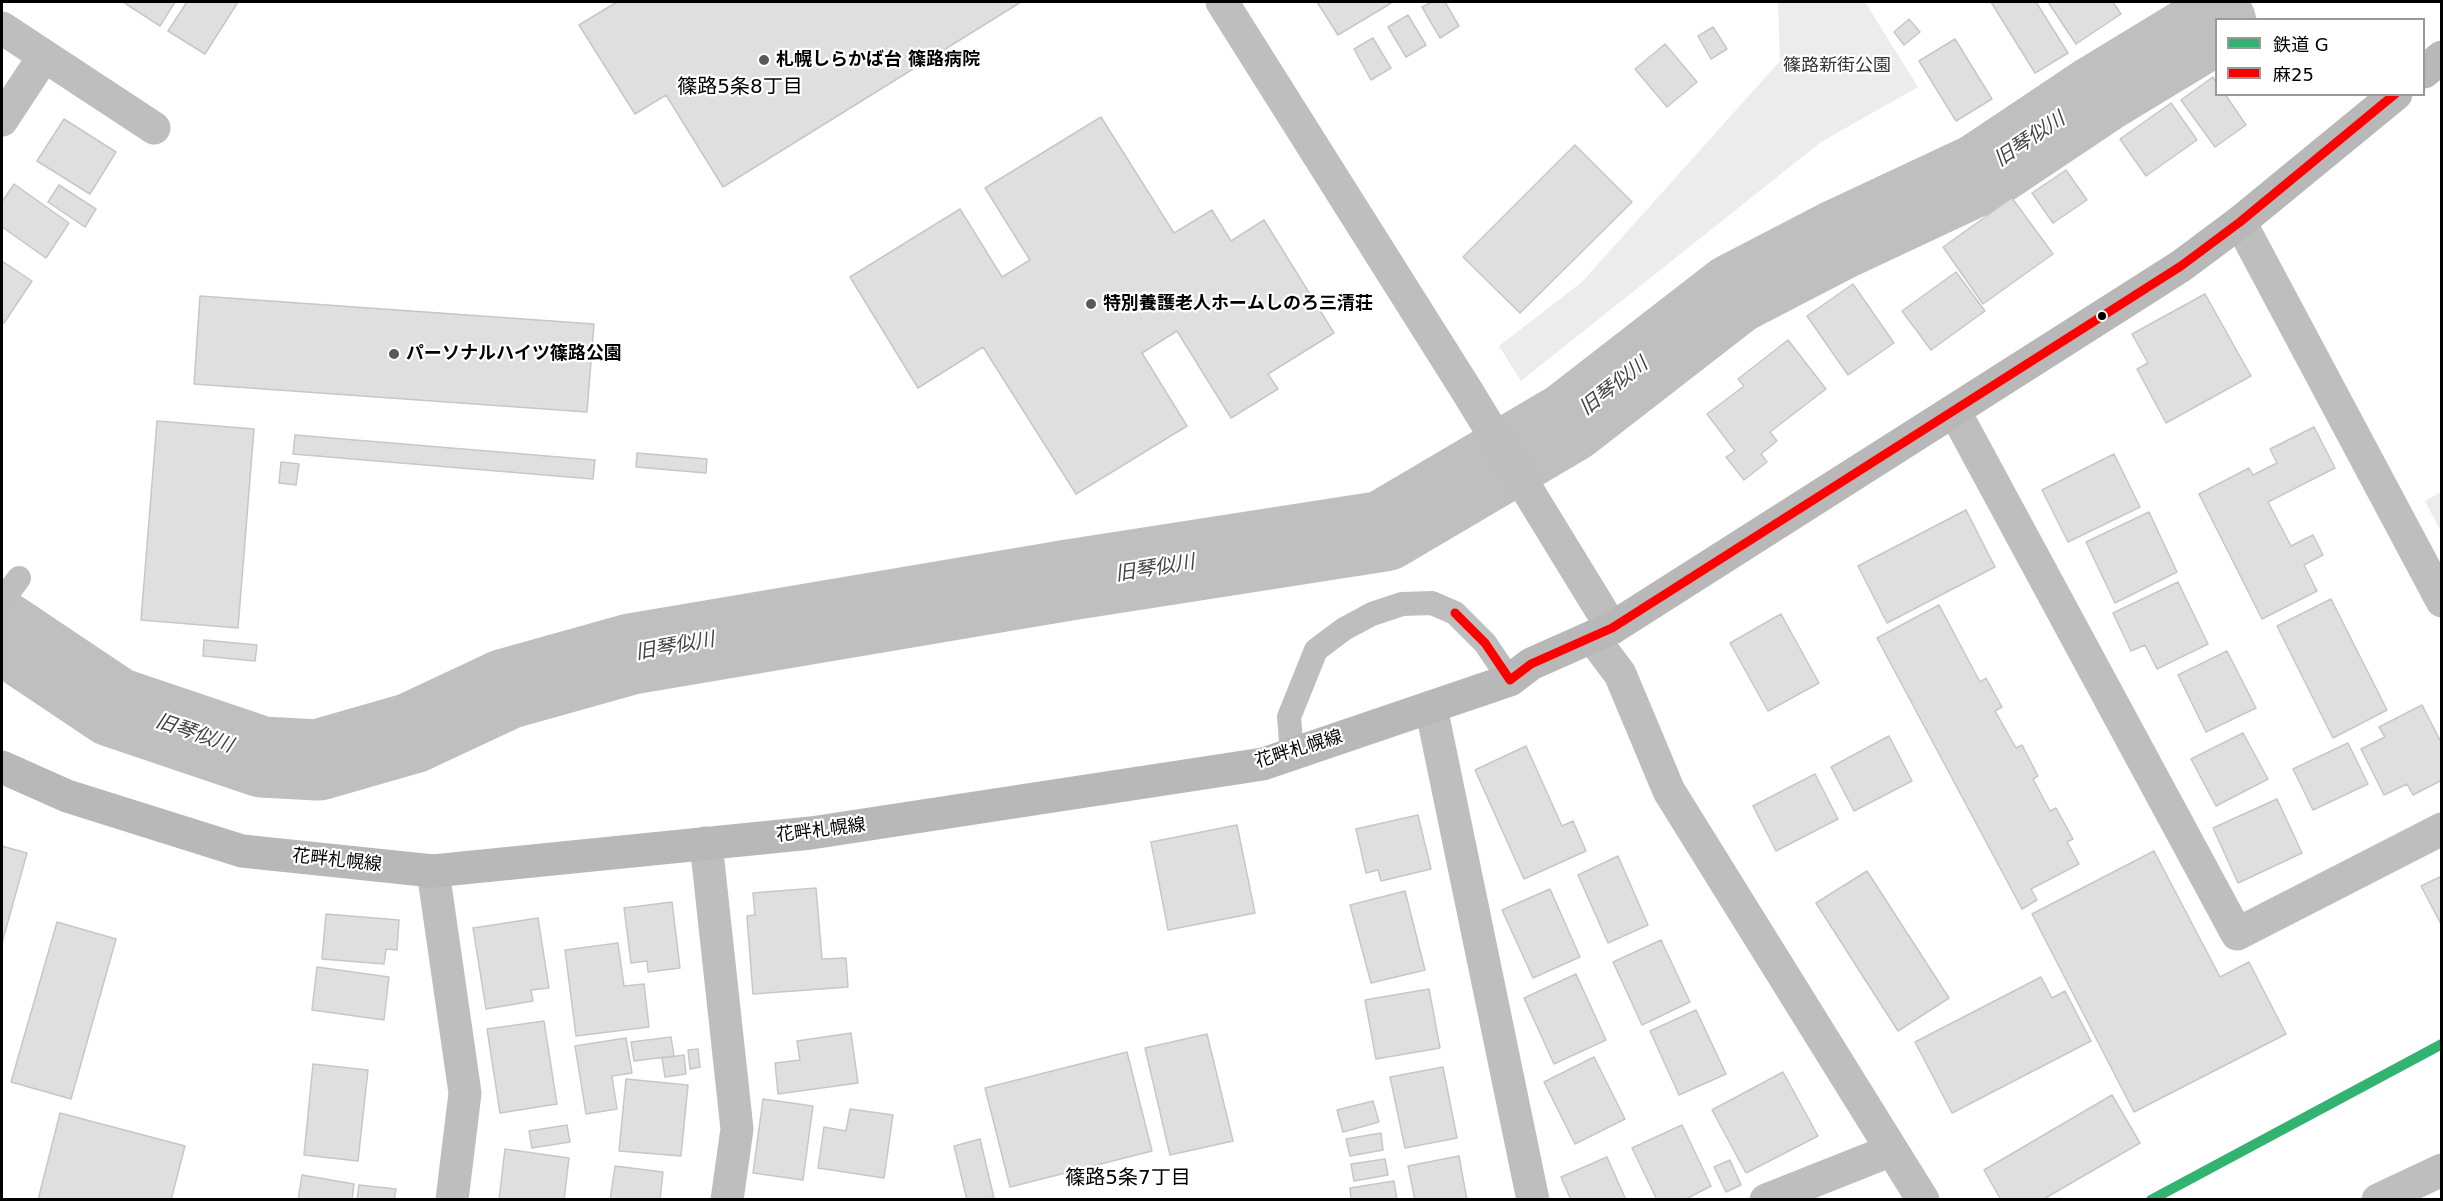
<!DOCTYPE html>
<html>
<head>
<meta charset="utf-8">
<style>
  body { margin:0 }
  #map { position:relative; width:2443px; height:1201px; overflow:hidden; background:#fff; font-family:"DejaVu Sans","Noto Sans JP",sans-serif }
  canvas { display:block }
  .frame { position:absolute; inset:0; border:3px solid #000; pointer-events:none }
  .legend { position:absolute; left:2215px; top:18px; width:210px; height:78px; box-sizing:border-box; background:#fff; border:2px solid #999; margin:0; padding:8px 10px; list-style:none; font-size:18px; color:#000 }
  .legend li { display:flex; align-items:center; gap:12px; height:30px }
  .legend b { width:30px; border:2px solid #999 }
</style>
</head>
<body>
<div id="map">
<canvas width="2443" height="1201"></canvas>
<div class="frame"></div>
<ul class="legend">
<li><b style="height:8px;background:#32b372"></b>鉄道 G</li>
<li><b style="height:8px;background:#f00"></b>麻25</li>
</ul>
</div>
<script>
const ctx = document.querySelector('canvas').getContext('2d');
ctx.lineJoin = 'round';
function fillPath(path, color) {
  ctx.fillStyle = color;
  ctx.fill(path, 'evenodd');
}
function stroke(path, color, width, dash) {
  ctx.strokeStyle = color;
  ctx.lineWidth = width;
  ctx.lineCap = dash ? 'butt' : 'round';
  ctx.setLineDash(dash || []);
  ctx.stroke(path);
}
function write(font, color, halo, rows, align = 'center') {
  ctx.font = font + ' "DejaVu Sans","Noto Sans JP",sans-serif';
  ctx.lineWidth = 4.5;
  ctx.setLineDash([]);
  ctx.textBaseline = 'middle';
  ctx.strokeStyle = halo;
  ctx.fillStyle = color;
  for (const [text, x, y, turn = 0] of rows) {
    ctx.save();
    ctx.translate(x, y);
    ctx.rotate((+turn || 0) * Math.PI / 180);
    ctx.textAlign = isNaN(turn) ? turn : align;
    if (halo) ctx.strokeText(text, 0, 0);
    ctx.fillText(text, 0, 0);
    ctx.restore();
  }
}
const green = new Path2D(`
  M 1778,2 L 1865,2 L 1918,87 L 1821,142 L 1521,381 L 1499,346 L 1582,282 L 1780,61 Z
  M 2441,492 L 2441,532 L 2425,501 Z`);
const river = new Path2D(`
  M 2,632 L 114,707 L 262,757 L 318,760 L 412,733 L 506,689 L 631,654 L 1069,580 L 1384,531 L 1569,422 L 1734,294 L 1838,240 L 1981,173 L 2099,94 L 2216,23`);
const building = new Path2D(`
  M 123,2 L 175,2 L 160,26 Z
  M 187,2 L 238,2 L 205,54 L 168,31 Z
  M 617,2 L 1021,2 L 723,187 L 666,95 L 635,114 L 579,25 Z
  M 1317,2 L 1393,2 L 1338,35 Z
  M 1432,2 L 1445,2 L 1459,26 L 1440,38 L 1422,7 Z
  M 1991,2 L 2036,2 L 2068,53 L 2035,73 Z
  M 2048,2 L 2113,2 L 2121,14 L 2076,44 Z
  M 1408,15 L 1426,45 L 1406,57 L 1388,27 Z
  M 1909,19 L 1920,32 L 1904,45 L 1894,32 Z
  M 1713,27 L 1727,49 L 1711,59 L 1698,36 Z
  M 1373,38 L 1391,68 L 1371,80 L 1354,49 Z
  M 1955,39 L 1992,99 L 1956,121 L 1919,61 Z
  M 1665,44 L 1697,82 L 1667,107 L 1635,69 Z
  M 2213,77 L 2216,83 L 2216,94 L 2225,94 L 2246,125 L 2215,147 L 2181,100 Z
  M 2171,103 L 2197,140 L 2146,176 L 2120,139 Z
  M 1101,117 L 1174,233 L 1212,210 L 1231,241 L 1264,220 L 1334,333 L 1268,374 L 1278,389 L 1231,418 L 1177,331 L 1142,353 L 1187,426 L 1076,494 L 983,347 L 918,388 L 850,277 L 960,209 L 1002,277 L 1030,260 L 985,188 Z
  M 64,119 L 116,152 L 90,194 L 37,161 Z
  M 1575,145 L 1632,202 L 1520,313 L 1463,257 Z
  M 2066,170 L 2087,200 L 2053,223 L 2032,193 Z
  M 14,184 L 69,223 L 46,258 L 2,227 L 2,202 Z
  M 59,185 L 96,209 L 85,227 L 48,202 Z
  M 2012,198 L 2053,254 L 1983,304 L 1943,247 Z
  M 2,261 L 32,281 L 4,323 L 2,322 Z
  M 1956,272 L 1985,311 L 1931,350 L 1902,311 Z
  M 1853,284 L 1894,343 L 1848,375 L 1807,316 Z
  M 2205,294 L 2251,376 L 2166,423 L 2137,369 L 2148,363 L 2132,334 Z
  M 200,296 L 594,324 L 587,412 L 194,384 Z
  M 1788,340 L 1826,389 L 1770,432 L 1777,441 L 1761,454 L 1767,462 L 1744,480 L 1726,457 L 1735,451 L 1707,414 L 1744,386 L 1738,379 Z
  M 157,421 L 254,429 L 238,628 L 141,620 Z
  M 2314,427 L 2335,468 L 2268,502 L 2291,546 L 2313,535 L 2323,555 L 2304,565 L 2317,591 L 2262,619 L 2199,494 L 2249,468 L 2253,475 L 2277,463 L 2270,449 Z
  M 295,435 L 595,460 L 593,479 L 293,454 Z
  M 637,453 L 707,459 L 706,473 L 636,467 Z
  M 2114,454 L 2140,507 L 2068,542 L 2042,490 Z
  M 281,462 L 299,464 L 296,485 L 279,483 Z
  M 1966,510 L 1995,567 L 1887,623 L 1858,566 Z
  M 2149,512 L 2177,572 L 2115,603 L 2086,542 Z
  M 2178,582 L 2208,644 L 2157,669 L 2145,645 L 2131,651 L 2113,613 Z
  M 2331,599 L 2387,710 L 2333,738 L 2277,626 Z
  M 1939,605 L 1980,682 L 1986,678 L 2002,707 L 1995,711 L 2016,748 L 2022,745 L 2038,776 L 2033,779 L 2050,811 L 2056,808 L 2073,839 L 2067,842 L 2079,864 L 2031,889 L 2037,900 L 2022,909 L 1877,638 Z
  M 1781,614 L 1819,683 L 1768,711 L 1730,643 Z
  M 204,640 L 257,645 L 255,661 L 203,656 Z
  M 2227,651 L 2256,708 L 2206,732 L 2178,675 Z
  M 2422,705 L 2442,744 L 2442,780 L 2413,795 L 2407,784 L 2384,795 L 2361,749 L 2385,737 L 2379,727 Z
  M 2243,733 L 2268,779 L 2216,806 L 2191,759 Z
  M 1889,736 L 1912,781 L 1854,811 L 1831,767 Z
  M 2348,743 L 2368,784 L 2313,810 L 2293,769 Z
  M 1526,746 L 1562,826 L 1573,821 L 1586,851 L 1524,879 L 1475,770 Z
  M 1815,774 L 1838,819 L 1776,851 L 1753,806 Z
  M 2277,799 L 2302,853 L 2238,883 L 2213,828 Z
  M 1418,815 L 1431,869 L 1381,881 L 1378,870 L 1366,873 L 1356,829 Z
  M 1237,825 L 1255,913 L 1168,930 L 1151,842 Z
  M 2,846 L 27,853 L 2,943 Z
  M 2154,851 L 2220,977 L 2249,962 L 2286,1034 L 2134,1112 L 2032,914 Z
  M 1618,856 L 1648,925 L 1608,943 L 1578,875 Z
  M 1867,871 L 1949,998 L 1898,1031 L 1816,903 Z
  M 2442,876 L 2442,926 L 2421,886 Z
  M 816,888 L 822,959 L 846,958 L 848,987 L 753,994 L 747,916 L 755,915 L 753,893 Z
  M 1550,889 L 1580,957 L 1533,978 L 1502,910 Z
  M 1405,891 L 1425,970 L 1371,983 L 1350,905 Z
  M 672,902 L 680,968 L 648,972 L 647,961 L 631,963 L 624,908 Z
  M 326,914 L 399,920 L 397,950 L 386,949 L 384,964 L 322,959 Z
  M 538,918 L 549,988 L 531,990 L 533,1001 L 486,1009 L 473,928 Z
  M 57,922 L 116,939 L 71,1099 L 11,1082 Z
  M 1661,940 L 1690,1002 L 1642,1025 L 1613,962 Z
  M 618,943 L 624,986 L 644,984 L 649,1027 L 576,1036 L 565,950 Z
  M 317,967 L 389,977 L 384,1020 L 312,1010 Z
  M 1576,974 L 1606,1040 L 1554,1064 L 1524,998 Z
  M 2041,977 L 2052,998 L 2065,991 L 2091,1041 L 1952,1113 L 1915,1042 Z
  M 1429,989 L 1440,1048 L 1376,1059 L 1365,1000 Z
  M 1696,1010 L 1726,1074 L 1679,1095 L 1650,1031 Z
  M 544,1021 L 557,1104 L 500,1113 L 487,1029 Z
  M 851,1033 L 858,1083 L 778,1094 L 775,1063 L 800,1060 L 797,1041 Z
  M 1207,1034 L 1233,1141 L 1170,1155 L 1145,1048 Z
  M 671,1037 L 674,1056 L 634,1061 L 631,1042 Z
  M 626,1038 L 632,1073 L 612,1076 L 617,1109 L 586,1114 L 575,1046 Z
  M 698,1049 L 700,1067 L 690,1069 L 688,1050 Z
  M 1127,1052 L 1152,1151 L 1010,1187 L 985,1088 Z
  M 684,1055 L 686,1074 L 665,1077 L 662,1058 Z
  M 1594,1057 L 1625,1119 L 1575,1144 L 1544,1082 Z
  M 313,1064 L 368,1070 L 358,1161 L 304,1155 Z
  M 1443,1067 L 1457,1138 L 1405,1148 L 1390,1077 Z
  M 1783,1072 L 1818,1136 L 1746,1173 L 1712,1110 Z
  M 626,1079 L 688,1085 L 681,1156 L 619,1151 Z
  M 2112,1095 L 2140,1143 L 2042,1200 L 2001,1200 L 1984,1170 Z
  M 763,1099 L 813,1106 L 803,1180 L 753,1173 Z
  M 1373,1101 L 1379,1122 L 1343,1132 L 1337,1110 Z
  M 850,1109 L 893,1115 L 884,1178 L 818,1168 L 824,1127 L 846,1131 Z
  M 60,1113 L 185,1146 L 171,1200 L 38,1200 Z
  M 567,1125 L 570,1142 L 532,1148 L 529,1131 Z
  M 1682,1125 L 1711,1186 L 1684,1200 L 1657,1200 L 1632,1148 Z
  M 1381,1133 L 1383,1150 L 1350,1156 L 1346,1139 Z
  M 980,1139 L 994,1198 L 967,1200 L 954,1146 Z
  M 505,1149 L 569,1158 L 564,1200 L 499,1200 Z
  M 1459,1156 L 1467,1200 L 1415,1200 L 1408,1166 Z
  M 1607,1157 L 1626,1200 L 1571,1200 L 1561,1177 Z
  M 1385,1159 L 1388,1175 L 1354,1181 L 1351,1164 Z
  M 1730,1160 L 1741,1185 L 1726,1192 L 1714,1167 Z
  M 615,1166 L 663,1172 L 660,1200 L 610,1200 Z
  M 302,1175 L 354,1184 L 352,1200 L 298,1200 Z
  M 1394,1181 L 1397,1200 L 1351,1200 L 1350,1188 Z
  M 359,1185 L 396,1189 L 394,1200 L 357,1200 Z`);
const service = new Path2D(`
  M 2,601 L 19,578
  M 1292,754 L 1289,717 L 1316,650 L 1344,629 L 1372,614 L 1402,604 L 1432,603 L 1455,613 L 1485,643 L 1510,680`);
const minor = new Path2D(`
  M 1222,2 L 1467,391 L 1612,628
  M 2,28 L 154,128
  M 2,120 L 44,56
  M 2240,222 L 2442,601
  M 1955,412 L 2237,934 L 2442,829
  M 1593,638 L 1620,674 L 1669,791 L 1923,1200
  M 1431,707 L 1533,1200
  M 706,843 L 737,1129 L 727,1200
  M 433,871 L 465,1093 L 452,1200
  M 1766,1200 L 1892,1150
  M 2378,1200 L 2442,1170`);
const secondary = new Path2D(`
  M 2424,72 L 2442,57
  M 2,767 L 67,796 L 242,851 L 433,871 L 811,833 L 1263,764 L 1510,680 L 1531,664 L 1612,628 L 2181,266 L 2240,222 L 2396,94`);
const bus1 = new Path2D(`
  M 1455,613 L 1485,643 L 1510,680 L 1531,664 L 1612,628 L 2181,266 L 2240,222 L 2395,94`);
const rail1 = new Path2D(`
  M 2151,1200 L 2442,1044`);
const markers = [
  [764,60,6,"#595959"],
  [1091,304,6,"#595959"],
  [2102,316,5,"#000"],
  [394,354,6,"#595959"]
];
const poiNames = [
  ["札幌しらかば台 篠路病院",776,60],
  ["特別養護老人ホームしのろ三清荘",1103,304],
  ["パーソナルハイツ篠路公園",406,354]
];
const parkNames = [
  ["篠路新街公園",1837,66]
];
const streetNames = [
  ["花畔札幌線",1299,750,-17],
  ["花畔札幌線",821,831,-7],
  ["花畔札幌線",337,861,6]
];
const neighbourhoodNames = [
  ["篠路5条8丁目",740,88],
  ["篠路5条7丁目",1128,1179]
];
const waterNames = [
  ["旧琴似川",2030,140,-34],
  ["旧琴似川",1614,387,-38],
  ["旧琴似川",1155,569,-9],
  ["旧琴似川",675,647,-10],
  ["旧琴似川",194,734,19]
];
fillPath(green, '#ececec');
stroke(river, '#bfbfbf', 81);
fillPath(building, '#dfdfdf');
stroke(building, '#c7c7c7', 1.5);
stroke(service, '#bebebe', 24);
stroke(minor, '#bebebe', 33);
stroke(secondary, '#b8b8b8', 33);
stroke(bus1, '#f00', 9);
stroke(rail1, '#32b372', 10);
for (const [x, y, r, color] of markers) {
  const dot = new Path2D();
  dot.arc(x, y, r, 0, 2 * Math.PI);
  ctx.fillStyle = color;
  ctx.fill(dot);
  stroke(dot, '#fff', 2);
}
write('bold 18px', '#000', '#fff', poiNames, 'left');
write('18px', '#333', '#fff', parkNames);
write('18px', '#000', '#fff', streetNames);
write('20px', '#000', '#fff', neighbourhoodNames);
write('italic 20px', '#444', '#fff', waterNames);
</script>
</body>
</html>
